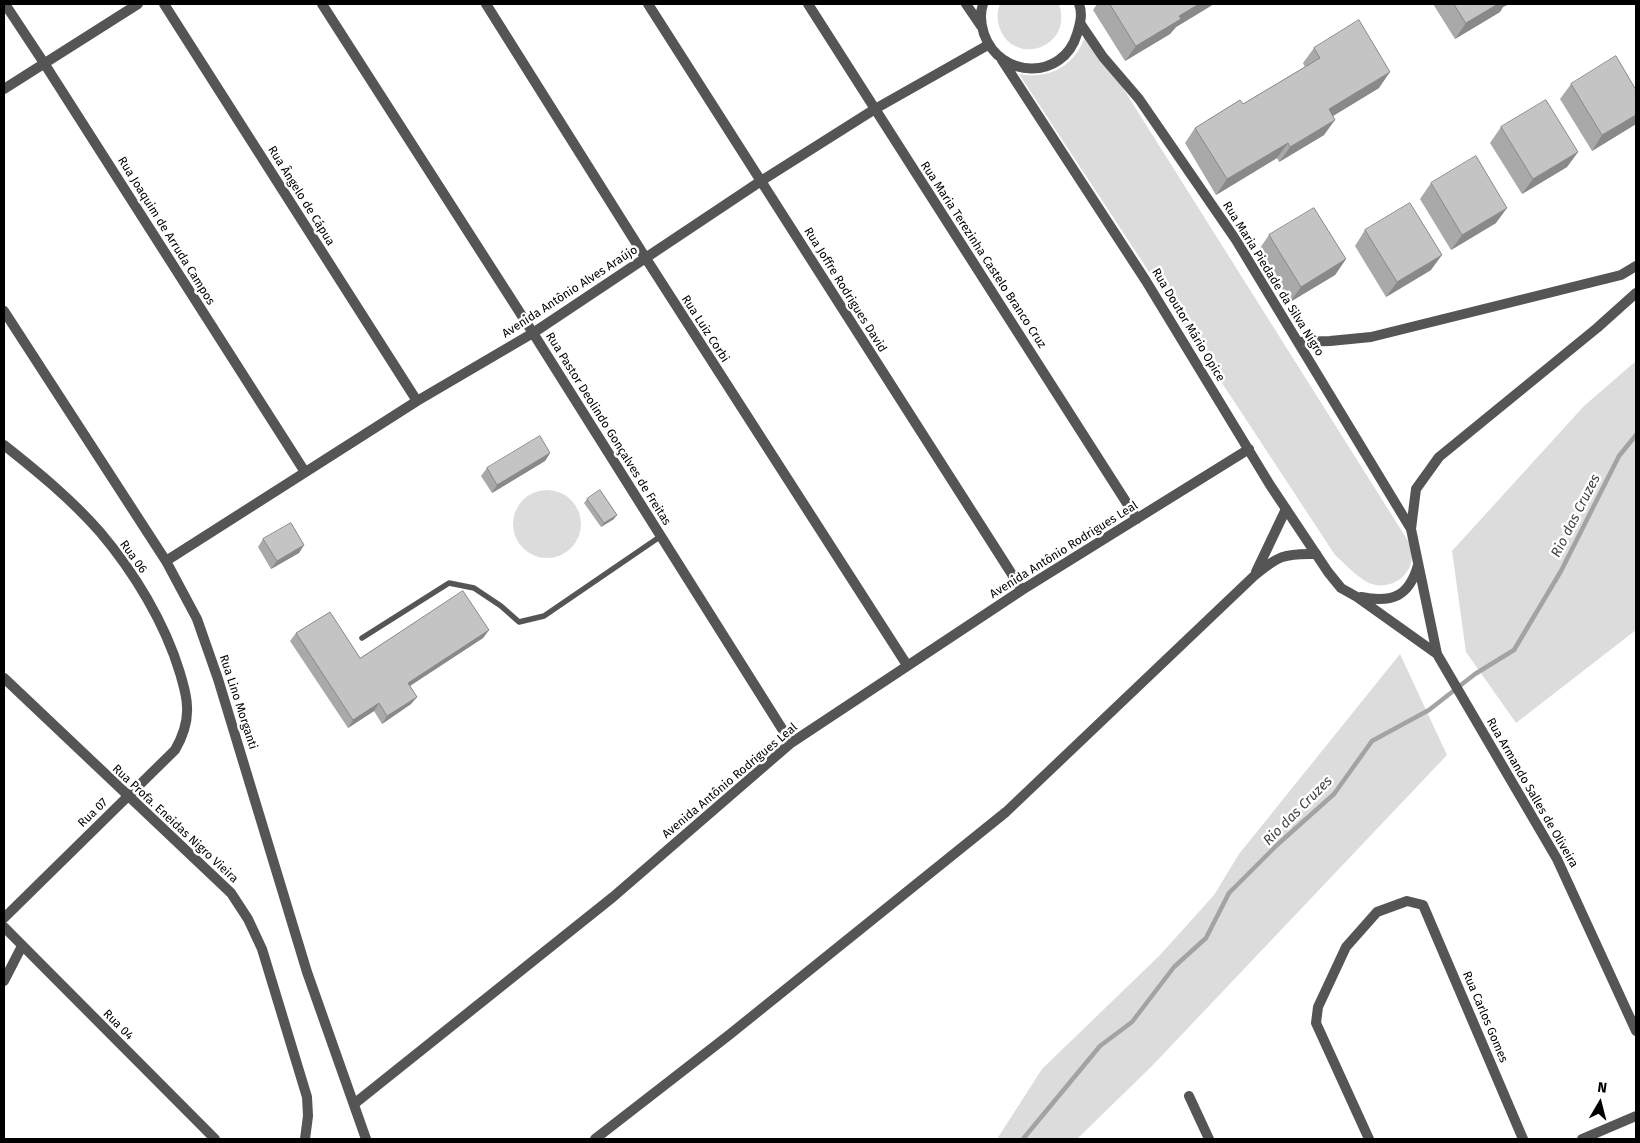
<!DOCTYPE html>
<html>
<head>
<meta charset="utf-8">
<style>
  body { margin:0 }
  #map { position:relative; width:1640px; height:1143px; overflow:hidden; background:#fff; font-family:"Fira Sans",sans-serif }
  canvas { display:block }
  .frame { position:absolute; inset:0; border:5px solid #000; pointer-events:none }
  .north { position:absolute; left:1575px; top:1078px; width:50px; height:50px; -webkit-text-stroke:4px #fff; paint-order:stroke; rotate:8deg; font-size:14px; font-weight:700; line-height:20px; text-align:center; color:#000 }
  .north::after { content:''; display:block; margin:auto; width:18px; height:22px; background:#000; clip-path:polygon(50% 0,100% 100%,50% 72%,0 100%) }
</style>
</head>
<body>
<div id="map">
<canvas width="1640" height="1143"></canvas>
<div class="frame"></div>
<div class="north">N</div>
</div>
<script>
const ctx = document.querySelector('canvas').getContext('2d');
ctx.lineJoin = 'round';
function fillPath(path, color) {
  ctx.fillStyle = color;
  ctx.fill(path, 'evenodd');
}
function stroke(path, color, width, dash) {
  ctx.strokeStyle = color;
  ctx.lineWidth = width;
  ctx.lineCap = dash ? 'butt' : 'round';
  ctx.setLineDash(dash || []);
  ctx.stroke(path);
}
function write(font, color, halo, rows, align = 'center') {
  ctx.font = font + ' "Fira Sans",sans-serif';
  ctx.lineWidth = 5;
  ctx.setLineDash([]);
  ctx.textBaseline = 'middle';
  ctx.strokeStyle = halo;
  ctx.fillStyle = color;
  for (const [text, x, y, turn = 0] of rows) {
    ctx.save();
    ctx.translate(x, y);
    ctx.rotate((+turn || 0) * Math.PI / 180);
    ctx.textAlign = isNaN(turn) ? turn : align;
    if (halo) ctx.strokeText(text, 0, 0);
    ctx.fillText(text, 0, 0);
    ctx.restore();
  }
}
const green = new Path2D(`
  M 1000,4 L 1059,4 C 1074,50 1011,67 999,26 C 997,19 997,11 1000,4 Z
  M 1087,31 L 1410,544 C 1411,550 1413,557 1411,563 C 1406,581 1386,590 1369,583 C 1357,577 1345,564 1335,555 L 1019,74 C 1053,80 1077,64 1087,31 Z
  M 1636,361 L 1636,630 L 1516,723 L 1466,652 L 1452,551 L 1584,406 Z
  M513 524a34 34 0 1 1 68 0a34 34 0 1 1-68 0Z
  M 1400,654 L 1447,755 L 1152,1066 L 1077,1139 L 997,1139 L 1042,1069 L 1160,955 L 1214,895 L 1239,854 Z`);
const stream = new Path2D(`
  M 1023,1139 L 1100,1046 L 1132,1022 L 1174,967 L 1206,938 L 1229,893 L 1277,845 L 1334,794 L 1372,741 L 1429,710 L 1475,674 L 1514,650 L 1561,571 L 1619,456 L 1636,435`);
const service = new Path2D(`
  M 362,638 L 449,583 L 474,588 L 501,606 L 519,622 L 544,616 L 661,536`);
const minor = new Path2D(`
  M 5,4 L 44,63 L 305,472
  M 164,4 L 417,401
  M 322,4 L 533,333 L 791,743
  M 486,4 L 645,257 L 907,665
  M 648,4 L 1022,590
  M 808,4 L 1137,519
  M 4,89 L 138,4
  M 4,311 L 166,561 L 197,619 L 218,679 L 307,972 L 366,1139
  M 4,445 C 38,472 71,499 100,532 C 134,572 165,623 180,673 C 183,684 187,695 187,707 C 188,723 183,736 175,750 L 4,918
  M 166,561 L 417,401 L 533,333 L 761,181 L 875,109 L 988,45
  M 1256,572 L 1286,509
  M 4,678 L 231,893 L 248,919 L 262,949 L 307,1097 L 308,1116 L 305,1139
  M 4,927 L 215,1139
  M 4,981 L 22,946
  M 1189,1096 L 1209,1139
  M 354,1104 L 613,897 L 791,743 L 1022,590 L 1249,449
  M 595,1139 L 729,1035 L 1006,812 L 1254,576 C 1278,556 1284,553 1316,554
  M 1369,1139 L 1316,1023 L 1318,1007 L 1346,947 L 1377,912 L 1407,901 L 1423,905 L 1523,1139
  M 1582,1139 L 1636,1116`);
const tertiary = new Path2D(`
  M 966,4 L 981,26
  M 983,4 C 980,13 981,25 984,34 C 1000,79 1063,81 1077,34 C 1080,24 1083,14 1079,4
  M 1080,23 L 1103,57 L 1139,99 L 1236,240 L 1411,529 L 1437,654 L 1557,859 L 1636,1031
  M 1002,60 L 1146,281 L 1270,485 L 1328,572 L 1341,588 L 1357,597 L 1437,654
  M 1299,342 L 1330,341 L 1371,337 L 1621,275 L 1636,266
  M 1411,529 L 1416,489 L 1439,457 L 1597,328 L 1636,293
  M 1361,597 C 1392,603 1409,597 1418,565`);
const wall = new Path2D(`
  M 1097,4 L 1214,4 L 1176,27 L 1170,34 L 1125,61 L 1093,10 Z
  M 1433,4 L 1509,4 L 1503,7 L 1500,12 L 1455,39 Z
  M 1314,48 L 1379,88 L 1333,116 L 1324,135 L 1279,162 L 1277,158 L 1216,195 L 1185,143 L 1195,128 L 1243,104 L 1305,67 L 1303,63 Z
  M 1571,84 L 1636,90 L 1636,124 L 1592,151 L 1560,99 Z
  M 1501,127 L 1578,152 L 1567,167 L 1522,194 L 1490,143 Z
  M 1431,183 L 1496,223 L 1451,250 L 1420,199 Z
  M 1365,230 L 1431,270 L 1386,297 L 1355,246 Z
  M 1269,235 L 1346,259 L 1335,275 L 1290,302 L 1258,251 Z
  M 550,453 L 545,461 L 492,493 L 481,476 L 487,468 Z
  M 587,499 L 614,519 L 601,527 L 584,503 Z
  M 263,539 L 304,545 L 299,553 L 271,569 L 258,547 Z
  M 489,630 L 483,638 L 410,686 L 417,697 L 411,704 L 382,724 L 374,711 L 348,728 L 290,641 L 296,633 L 360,658 Z`);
const shadedWall = new Path2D(`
  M 1199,4 L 1214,4 L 1176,27 L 1170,34 L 1125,61 L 1136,46 L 1179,16 Z
  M 1498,4 L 1509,4 L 1503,7 L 1500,12 L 1455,39 L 1466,23 Z
  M 1390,72 L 1379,88 L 1318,125 L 1329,109 Z
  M 1636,115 L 1636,124 L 1592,151 L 1602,135 Z
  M 1335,120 L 1324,135 L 1279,162 L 1290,147 Z
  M 1288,143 L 1277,158 L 1216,195 L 1227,179 Z
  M 1578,152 L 1567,167 L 1522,194 L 1533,179 Z
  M 1507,208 L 1496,223 L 1451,250 L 1462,235 Z
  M 1442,255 L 1431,270 L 1386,297 L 1397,282 Z
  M 1346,259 L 1335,275 L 1290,302 L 1301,287 Z
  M 550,453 L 545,461 L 492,493 L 497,485 Z
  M 617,515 L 614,519 L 601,527 L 604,523 Z
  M 304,545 L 299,553 L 271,569 L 277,561 Z
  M 489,630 L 483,638 L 402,691 L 408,683 Z
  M 417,697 L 411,704 L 382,724 L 387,716 Z
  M 379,703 L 374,711 L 348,728 L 353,720 Z`);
const building = new Path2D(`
  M 1110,4 L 1199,4 L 1179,16 L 1181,19 L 1136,46 Z
  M 1454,4 L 1498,4 L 1466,23 Z
  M 1359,20 L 1390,72 L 1329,109 L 1335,120 L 1290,147 L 1288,143 L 1227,179 L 1195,128 L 1240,100 L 1243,104 L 1320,58 L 1314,48 Z
  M 1616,56 L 1636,90 L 1636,115 L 1602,135 L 1571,84 Z
  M 1546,100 L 1578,152 L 1533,179 L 1501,127 Z
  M 1476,156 L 1507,208 L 1462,235 L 1431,183 Z
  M 1410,203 L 1442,255 L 1397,282 L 1365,230 Z
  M 1314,208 L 1346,259 L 1301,287 L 1269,235 Z
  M 540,436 L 550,453 L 497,485 L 487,468 Z
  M 600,490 L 617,515 L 604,523 L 587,499 Z
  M 291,523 L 304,545 L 277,561 L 263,539 Z
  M 463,591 L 489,630 L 408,683 L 417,697 L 387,716 L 379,703 L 353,720 L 296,633 L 330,612 L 360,658 Z`);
const streetNames = [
  ["Rua Ângelo de Cápua",301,196,58],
  ["Rua Joaquim de Arruda Campos",166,231,58],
  ["Rua Maria Terezinha Castelo Branco Cruz",983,255,57],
  ["Rua Maria Piedade da Silva Nigro",1273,279,58],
  ["Rua Joffre Rodrigues David",845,290,58],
  ["Avenida Antônio Alves Araújo",570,292,-33],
  ["Rua Doutor Mário Opice",1188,325,59],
  ["Rua Luiz Corbi",705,329,57],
  ["Rua Pastor Deolindo Gonçalves de Freitas",608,429,58],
  ["Avenida Antônio Rodrigues Leal",1064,550,-32],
  ["Rua 06",133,557,54],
  ["Rua Lino Morganti",238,702,72],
  ["Avenida Antônio Rodrigues Leal",730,781,-40],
  ["Rua Armando Salles de Oliveira",1532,793,60],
  ["Rua 07",93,813,-44],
  ["Rua Profa. Eneidas Nigro Vieira",175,824,43],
  ["Rua Carlos Gomes",1485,1017,67],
  ["Rua 04",118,1025,45]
];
const waterNames = [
  ["Rio das Cruzes",1576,516,-63],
  ["Rio das Cruzes",1298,811,-45]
];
fillPath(green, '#dcdcdc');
stroke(stream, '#a3a3a3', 4.5);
stroke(service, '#555', 5.5);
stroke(minor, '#555', 10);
stroke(tertiary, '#555', 10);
fillPath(wall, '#a9a9a9');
fillPath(shadedWall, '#898989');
fillPath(building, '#c4c4c4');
stroke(building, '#898989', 1);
write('12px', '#000', '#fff', streetNames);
write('italic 14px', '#444', '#fff', waterNames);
</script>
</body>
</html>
